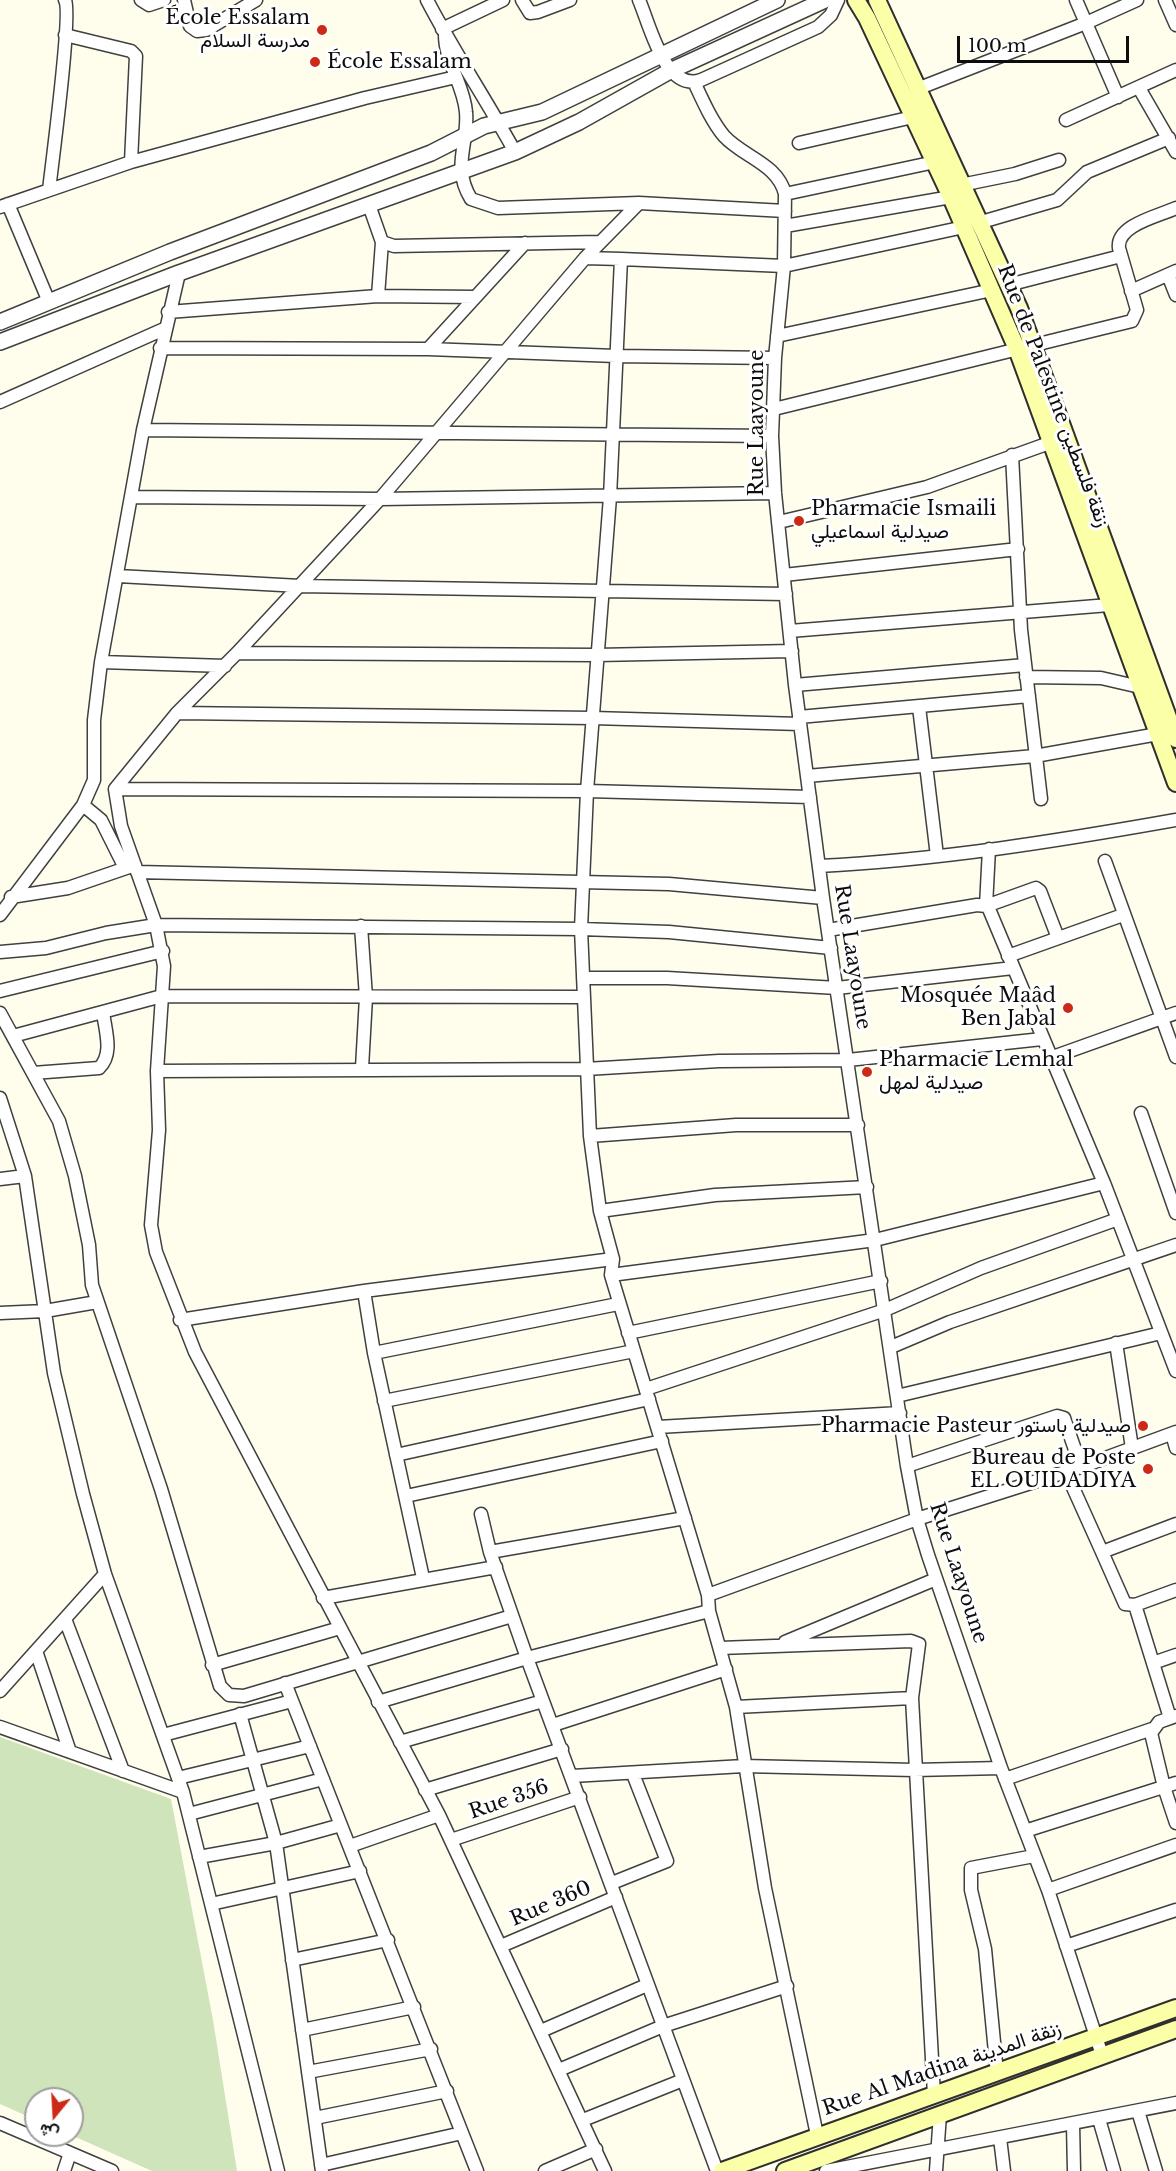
<!DOCTYPE html>
<html>
<head>
<meta charset="utf-8">
<style>
  body { margin:0 }
  #map { position:relative; width:1176px; height:2171px; overflow:hidden; background:#fffeed; font-family:"Libre Baskerville",Vazirmatn,serif }
  canvas { display:block }
  .north { position:absolute; left:24px; top:2087px; width:60px; height:60px; box-sizing:border-box; background:#fff; border:2px solid #9e9e9e; border-radius:50%; rotate:198deg; font-size:16px; font-weight:700; line-height:24px; text-align:center; color:#0d0d0d }
  .north::after { content:''; display:block; margin:auto; width:21px; height:27px; background:#cc2a17; clip-path:polygon(50% 0,100% 100%,50% 72%,0 100%) }
  .scale { position:absolute; left:957px; top:36px; width:172px; height:27px; box-sizing:border-box; border:3px solid #0d0d0d; border-top:0; padding-left:8px; font-size:18px; line-height:21px; white-space:nowrap; color:#0d0d0d; -webkit-text-stroke:4px #fff; paint-order:stroke }
</style>
</head>
<body>
<div id="map">
<canvas width="1176" height="2171"></canvas>
<div class="north">ش</div>
<div class="scale">100 m</div>
</div>
<script>
const ctx = document.querySelector('canvas').getContext('2d');
ctx.lineJoin = 'round';
function fillPath(path, color) {
  ctx.fillStyle = color;
  ctx.fill(path, 'evenodd');
}
function stroke(path, color, width, dash) {
  ctx.strokeStyle = color;
  ctx.lineWidth = width;
  ctx.lineCap = dash ? 'butt' : 'round';
  ctx.setLineDash(dash || []);
  ctx.stroke(path);
}
function write(font, color, halo, rows, align = 'center') {
  ctx.font = font + ' "Libre Baskerville",Vazirmatn,serif';
  ctx.lineWidth = 6;
  ctx.setLineDash([]);
  ctx.textBaseline = 'middle';
  ctx.strokeStyle = halo;
  ctx.fillStyle = color;
  for (const [text, x, y, turn = 0] of rows) {
    ctx.save();
    ctx.translate(x, y);
    ctx.rotate((+turn || 0) * Math.PI / 180);
    ctx.textAlign = isNaN(turn) ? turn : align;
    if (halo) ctx.strokeText(text, 0, 0);
    ctx.fillText(text, 0, 0);
    ctx.restore();
  }
}
const cemetery = new Path2D(`
  M 0,1737 L 171,1799 L 213,2020 L 237,2171 L 152,2171 L 71,2135 L 72,2099 L 36,2099 L 36,2120 L 0,2104 Z`);
const minor = new Path2D(`
  M 141,0 L 149,5 L 164,0
  M 184,0 L 190,26 L 197,31 L 206,30 L 256,0
  M 427,0 C 454,52 487,101 515,152
  M 522,0 L 530,13 L 538,12 L 570,0
  M 639,0 C 650,25 665,93 701,80 L 818,27 L 831,15 L 838,0
  M 1076,0 L 1118,97
  M 1165,0 L 1176,25
  M 442,29 L 503,0
  M 65,35 L 131,51 L 136,56 L 131,162
  M 445,35 C 445,62 464,85 466,112 C 469,143 451,166 471,199 L 498,208 L 639,203 L 785,211
  M 694,82 C 703,101 711,120 724,136 C 743,157 778,164 785,194 L 784,266 L 775,358 L 772,436 L 775,493 L 795,685 L 823,898 L 907,1466 L 917,1519 L 928,1555 L 1001,1768 L 1048,1890 L 1102,2055
  M 1139,88 L 1176,152
  M 917,89 L 1086,23 L 1137,0
  M 1066,120 L 1176,70
  M 799,143 L 913,117
  M 961,185 L 1015,174 L 1059,160
  M 49,190 C 52,164 72,13 65,0
  M 785,194 L 935,162
  M 8,204 L 49,302
  M 369,205 L 382,242 L 394,246 L 600,242
  M 0,207 L 131,162 L 365,98 L 456,77
  M 978,223 L 1057,200 L 1087,172 L 1169,138
  M 785,226 L 951,197
  M 585,258 L 621,259
  M 1168,275 L 1176,295
  M 1008,285 L 1121,256
  M 1131,291 L 1176,271
  M 378,296 L 382,242
  M 168,312 L 378,296 L 475,297
  M 777,336 L 992,290
  M 160,348 L 428,349 L 616,356 L 775,358
  M 428,349 L 525,243
  M 0,402 L 164,329
  M 774,409 L 1132,321 L 1137,310 L 1119,248 C 1116,225 1159,216 1176,208
  M 143,430 L 772,436
  M 1012,455 L 1021,630 L 1041,799
  M 131,497 L 380,499 L 775,493
  M 779,522 L 927,487 L 1052,442
  M 784,575 L 1018,549
  M 118,576 L 300,586 L 786,594
  M 790,631 L 1109,605
  M 237,653 L 597,655 L 792,651
  M 101,662 L 225,666
  M 1026,677 L 1101,678 L 1140,687
  M 795,685 L 1025,665
  M 919,707 L 937,856
  M 177,713 L 593,718 L 800,724
  M 799,717 L 1029,696
  M 807,776 L 1035,756 L 1158,734
  M 115,789 L 587,791 L 810,797
  M 83,805 L 101,820 L 125,868
  M 989,849 L 986,906 L 1036,888 L 1040,891 L 1058,938
  M 1105,861 L 1176,1057
  M 819,866 C 939,860 1058,841 1176,820
  M 137,872 L 669,884 L 823,898
  M 11,897 L 68,888 L 135,865
  M 0,915 L 83,805 L 94,780 L 94,720 L 101,662 L 143,430 L 179,273
  M 361,926 L 366,997 L 362,1068
  M 828,930 L 977,905 L 986,906 L 989,909 L 1104,1183 L 1176,1371
  M 0,952 L 46,948 L 106,933 L 156,925 L 581,929 L 669,932 L 831,948
  M 1008,956 L 1123,915
  M 583,978 L 667,978 L 837,988 L 1013,968
  M 0,991 L 163,951
  M 0,1013 L 59,1121 L 75,1176 L 89,1245 L 92,1285 L 161,1489 L 220,1686 L 229,1695 L 244,1696 L 512,1616
  M 13,1036 L 162,996 L 583,997
  M 1050,1058 L 1176,1013
  M 157,1071 L 586,1069 L 719,1061 L 848,1060 L 1042,1039
  M 33,1073 L 99,1068 C 114,1054 105,1030 103,1012
  M 0,1098 L 25,1176 L 54,1373 L 83,1494 L 105,1574 L 183,1792 L 278,2171
  M 1141,1113 L 1176,1213
  M 590,1136 L 736,1125 L 858,1125
  M 0,1179 L 25,1176
  M 600,1211 L 715,1195 L 867,1187
  M 611,1275 L 875,1240 L 1104,1183
  M 364,1291 L 374,1353 L 423,1578
  M 0,1313 L 45,1311 L 97,1302
  M 180,1320 L 364,1291 L 613,1259
  M 628,1333 L 881,1281
  M 1116,1343 L 1132,1448
  M 891,1347 L 950,1322 L 1176,1245
  M 374,1353 L 618,1304
  M 646,1389 L 885,1310 L 981,1268 L 1118,1219
  M 897,1396 L 1161,1333
  M 384,1401 L 634,1351
  M 658,1427 L 900,1413
  M 1172,1434 L 1176,1448
  M 396,1455 L 649,1399
  M 907,1466 L 1057,1416 L 1064,1418 L 1081,1467
  M 1066,1472 L 1102,1552 L 1176,1524
  M 406,1496 L 662,1441
  M 481,1514 L 490,1552 L 527,1658 L 717,2171
  M 490,1552 L 685,1518
  M 1102,1552 L 1125,1604 L 1135,1605 L 1176,1590
  M 708,1595 L 917,1519 L 1081,1467 L 1176,1432
  M 323,1598 L 496,1567
  M 1135,1605 L 1170,1718
  M 65,1619 L 123,1771
  M 785,1642 L 936,1579
  M 720,1648 L 911,1641 L 919,1644 L 912,1698 L 934,2095
  M 36,1651 L 70,1752
  M 1153,1663 L 1176,1655
  M 212,1665 L 340,1628
  M 285,1683 L 477,2171
  M 0,1691 L 105,1574
  M 378,1702 L 527,1658 L 709,1611
  M 736,1707 L 912,1698
  M 240,1714 L 276,1843 L 322,2171
  M 1176,1716 L 1159,1722 L 1151,1733 L 1164,1787 L 1176,1823
  M 553,1725 L 726,1669
  M 0,1727 L 183,1792
  M 163,1735 L 292,1701
  M 400,1742 L 543,1701
  M 572,1776 L 744,1766 L 914,1770 L 1001,1768
  M 178,1778 L 310,1746
  M 1005,1779 L 1152,1729
  M 425,1790 L 562,1749
  M 189,1814 L 323,1779
  M 1025,1831 L 1176,1783
  M 451,1840 L 580,1797
  M 350,1846 L 439,1815
  M 199,1857 L 276,1843 L 341,1825
  M 612,1883 L 667,1861 L 633,1774
  M 1048,1890 L 1176,1845
  M 211,1904 L 360,1871
  M 501,1946 L 616,1897
  M 1066,1946 L 1176,1910
  M 292,1960 L 388,1940
  M 302,2030 L 414,2007
  M 541,2031 L 647,1985
  M 559,2070 L 663,2026 L 787,1986
  M 308,2072 L 431,2049
  M 997,2073 L 985,1949 L 971,1890 L 971,1868 L 1034,1856
  M 1138,2111 L 1156,2171
  M 315,2118 L 447,2091
  M 1099,2119 L 1114,2171
  M 583,2120 L 683,2080
  M 0,2123 L 112,2171
  M 1073,2124 L 1074,2171
  M 817,2135 L 765,1888 L 736,1707 L 709,1611 L 708,1595 L 611,1275 L 613,1259 L 600,1211 L 590,1136 L 581,929 L 587,791 L 610,497 L 621,259 L 784,266 L 964,227
  M 1000,2138 L 1004,2171
  M 321,2165 L 462,2133
  M 64,2171 L 70,2153
  M 545,2171 L 596,2149
  M 605,2171 L 439,1815 L 195,1352 L 156,1252 L 151,1225 L 159,1130 L 157,1071 L 164,966 L 156,925 L 121,826 L 115,789 L 177,713 L 237,653 L 380,499 L 585,258 L 639,203
  M 826,2171 L 1176,2103
  M 936,2171 L 940,2114`);
const tertiary = new Path2D(`
  M 0,322 L 170,252 L 431,153 L 484,126 L 542,112 L 777,0
  M 0,342 L 179,273 L 515,152 L 579,122 L 670,71 L 825,0`);
const secondary = new Path2D(`
  M 856,0 L 867,18 L 951,197 L 1017,349 L 1176,783
  M 877,0 L 1019,308 L 1176,739
  M 722,2171 L 1176,2008
  M 785,2171 L 1176,2029`);
const markers = [
  [322,30,6,"#cc2a17"],
  [315,62,6,"#cc2a17"],
  [799,521,6,"#cc2a17"],
  [1068,1008,6,"#cc2a17"],
  [867,1072,6,"#cc2a17"],
  [1143,1426,6,"#cc2a17"],
  [1148,1469,6,"#cc2a17"]
];
const poiNames = [
  ["École Essalam",310,18],
  ["مدرسة السلام",310,41],
  ["École Essalam",327,62,"left"],
  ["Pharmacie Ismaili",811,509,"left"],
  ["صيدلية اسماعيلي",811,532,"left"],
  ["Mosquée Maâd",1056,996],
  ["Ben Jabal",1056,1019],
  ["Pharmacie Lemhal",879,1060,"left"],
  ["صيدلية لمهل",879,1083,"left"],
  ["Pharmacie Pasteur صيدلية باستور",1131,1426],
  ["Bureau de Poste",1136,1458],
  ["EL OUIDADIYA",1136,1481]
];
const streetNames = [
  ["Rue de Palestine زنقة فلسطين",1053,396,69],
  ["Rue Laayoune",757,423,-90],
  ["Rue Laayoune",852,957,81],
  ["Rue Laayoune",958,1573,72],
  ["Rue 356",509,1800,-19],
  ["Rue 360",551,1904,-23],
  ["Rue Al Madina زنقة المدينة",942,2069,-19]
];
fillPath(cemetery, '#d0e4bc');
stroke(minor, '#404040', 15);
stroke(tertiary, '#404040', 18);
stroke(secondary, '#2f2f2f', 20);
stroke(minor, '#fff', 12);
stroke(tertiary, '#fff', 15);
stroke(secondary, '#fbffa8', 16);
for (const [x, y, r, color] of markers) {
  const dot = new Path2D();
  dot.arc(x, y, r, 0, 2 * Math.PI);
  ctx.fillStyle = color;
  ctx.fill(dot);
  stroke(dot, '#fff', 2);
}
write('20px', '#0d0d0d', '#fff', poiNames, 'right');
write('20px', '#0d0d0d', '#fff', streetNames);
</script>
</body>
</html>
